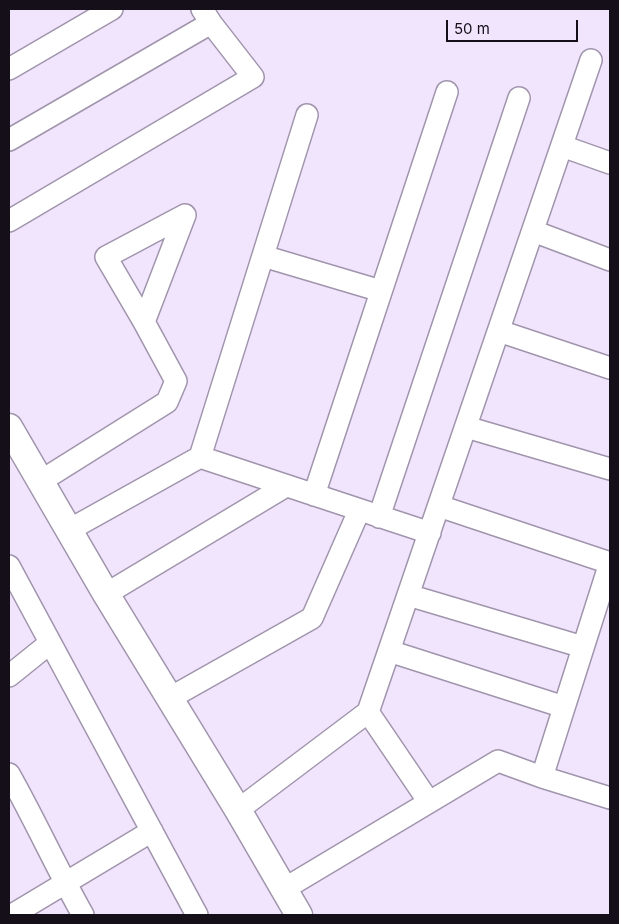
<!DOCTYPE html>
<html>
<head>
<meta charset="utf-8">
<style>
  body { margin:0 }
  #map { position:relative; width:619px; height:924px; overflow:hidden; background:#f1e5fe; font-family:Inter,sans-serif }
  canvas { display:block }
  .frame { position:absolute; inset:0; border:10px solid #140f18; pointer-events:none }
  .scale { position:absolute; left:446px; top:20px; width:132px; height:22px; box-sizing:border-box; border:2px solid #140f18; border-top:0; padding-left:6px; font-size:15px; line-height:18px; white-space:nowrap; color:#140f18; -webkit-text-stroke:4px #f1e5fe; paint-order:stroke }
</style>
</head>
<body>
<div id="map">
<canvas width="619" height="924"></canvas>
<div class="frame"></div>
<div class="scale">50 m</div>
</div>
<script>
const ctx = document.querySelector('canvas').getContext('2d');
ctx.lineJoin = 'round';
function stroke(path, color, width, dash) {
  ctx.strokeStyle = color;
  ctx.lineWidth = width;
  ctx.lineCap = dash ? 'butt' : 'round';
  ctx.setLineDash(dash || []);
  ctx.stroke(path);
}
const minor = new Path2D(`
  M 9,69 L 112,9
  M 9,140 L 211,23
  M 562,146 L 610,163
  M 9,221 L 253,77 L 211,23 L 202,9
  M 533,231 L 610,260
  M 263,256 L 381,291
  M 499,331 L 610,368
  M 466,427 L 610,469
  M 200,457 L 430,533
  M 41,481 L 167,402 L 176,381 L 144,322 L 185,215 L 106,257 L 144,322
  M 314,495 L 447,92
  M 439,506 L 610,563
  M 379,517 L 519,98
  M 69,530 L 200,457 L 307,115
  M 9,566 L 197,915
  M 106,594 L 286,486
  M 408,595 L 583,647
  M 389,651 L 564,707
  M 9,676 L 50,643
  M 170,698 L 312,618 L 359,511
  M 368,712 L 429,802
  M 9,774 C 35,820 57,869 83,915
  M 542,777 L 610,563
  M 238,810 L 368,712 L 591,60
  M 284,889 L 498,761 L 542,777 L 610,798
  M 12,915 L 152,831`);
const tertiary = new Path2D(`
  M 9,427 L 106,594 L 238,810 L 299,915`);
stroke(minor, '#a095ac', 24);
stroke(tertiary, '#a095ac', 29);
stroke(minor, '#fff', 21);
stroke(tertiary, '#fff', 26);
</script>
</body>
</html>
